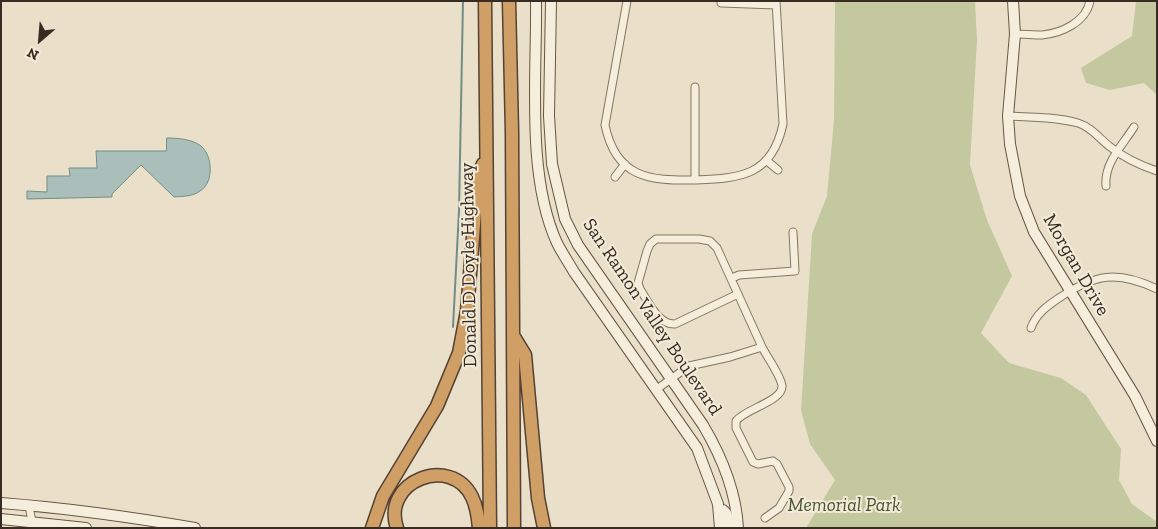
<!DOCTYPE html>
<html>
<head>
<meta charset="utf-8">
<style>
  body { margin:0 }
  #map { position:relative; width:1158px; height:529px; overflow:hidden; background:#eae0ca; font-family:"Zilla Slab",serif }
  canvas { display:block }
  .frame { position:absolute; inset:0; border:2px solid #382c22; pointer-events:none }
  .north { position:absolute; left:15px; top:15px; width:50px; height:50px; -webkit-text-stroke:4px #f3ebd9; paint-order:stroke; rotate:207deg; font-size:14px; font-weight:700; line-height:20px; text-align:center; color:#382c22 }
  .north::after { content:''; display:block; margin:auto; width:18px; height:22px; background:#382c22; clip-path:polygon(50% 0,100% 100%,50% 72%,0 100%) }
</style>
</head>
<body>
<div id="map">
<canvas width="1158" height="529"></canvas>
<div class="frame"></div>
<div class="north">N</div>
</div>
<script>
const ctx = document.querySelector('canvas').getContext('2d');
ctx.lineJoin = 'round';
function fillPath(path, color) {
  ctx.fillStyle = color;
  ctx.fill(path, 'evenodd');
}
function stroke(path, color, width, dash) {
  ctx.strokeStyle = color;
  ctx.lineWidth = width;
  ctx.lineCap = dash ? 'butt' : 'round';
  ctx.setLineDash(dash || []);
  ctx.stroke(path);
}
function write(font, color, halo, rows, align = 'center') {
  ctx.font = font + ' "Zilla Slab",serif';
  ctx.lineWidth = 4;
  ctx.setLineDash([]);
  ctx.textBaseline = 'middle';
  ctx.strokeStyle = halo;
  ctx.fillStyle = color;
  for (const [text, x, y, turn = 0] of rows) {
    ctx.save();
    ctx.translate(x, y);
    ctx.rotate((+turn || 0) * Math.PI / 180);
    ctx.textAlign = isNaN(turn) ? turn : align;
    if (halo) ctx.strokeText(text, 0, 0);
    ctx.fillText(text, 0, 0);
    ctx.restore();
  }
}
const green = new Path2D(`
  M 835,1 L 975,1 L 977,40 L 970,165 L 987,220 L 1012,276 L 981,333 L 1009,363 L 1061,378 L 1086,395 L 1121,449 L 1119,480 L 1132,504 L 1157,522 L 1157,528 L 806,528 L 835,480 L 810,444 L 801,410 L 812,234 L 827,196 L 834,120 Z
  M 1136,1 L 1157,1 L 1157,95 L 1144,83 L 1110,90 L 1086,83 L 1081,68 L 1132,36 Z`);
const water = new Path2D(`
  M 167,138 C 177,138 192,139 201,146 C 213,156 214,183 200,191 C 192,197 183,196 174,197 L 141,165 L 112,194 L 112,197 L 27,199 L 27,191 L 47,192 L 47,176 L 70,176 L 69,168 L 97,168 L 96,151 L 166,151 Z`);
const stream = new Path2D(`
  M 453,327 L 459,211 L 463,1`);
const street = new Path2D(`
  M 627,1 L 605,125 C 616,178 649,181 696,180 C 741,178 772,176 783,124 L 776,1
  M 721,3 L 776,5
  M 1015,34 C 1024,34 1033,35 1042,35 C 1062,33 1086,22 1090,1
  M 1008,116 C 1030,117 1057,117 1078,123 C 1091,127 1099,138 1109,146 C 1124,158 1139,165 1157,171
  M 766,160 L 778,170
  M 615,177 L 625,164
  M 695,180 L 695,87
  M 1106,186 C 1104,163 1122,146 1134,127
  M 732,278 L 739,275 L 795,271 L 793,232
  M 738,294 L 675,324 C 658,325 648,301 640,289 L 638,283 L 647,251 L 650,244 L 656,239 L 699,239 L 710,241 L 717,248 L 762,347
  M 1031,328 C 1036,314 1047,306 1059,298 C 1095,274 1117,270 1157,289
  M 657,389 L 689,366 L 730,357 L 762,347 C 767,357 781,376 782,386 C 783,401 745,409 736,421 L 736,428 L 753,462 L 758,464 L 773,461 L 777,464 L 789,487 L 789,491 L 779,508 L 765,518
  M 29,505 L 33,528`);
const secondary = new Path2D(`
  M 536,1 C 537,76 526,175 557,243 C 562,253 569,263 574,272 L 697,448 L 718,504 L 720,528
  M 551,1 L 549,116 L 552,164 L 565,219 L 578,245 L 703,425 C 722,457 736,490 738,528
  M 1013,1 L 1015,34 L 1008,116 L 1010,144 L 1020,196 L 1034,232 L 1135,396 L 1157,441
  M 1,503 C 66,508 131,517 195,528
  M 719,510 L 723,510 L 726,513 L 730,528
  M 1,519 L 86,528`);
const highway = new Path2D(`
  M 485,1 L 490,528
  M 509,1 L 512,132 L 514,528
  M 514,337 L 525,355 L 538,498 L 544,528
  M 372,528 L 383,496 L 437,406 L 459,353 L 467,311 L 478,175 L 483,164
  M 397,528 C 381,481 451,454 472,497 C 477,507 478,517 479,528`);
const streetNames = [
  ["Donald D Doyle Highway",469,265,-91],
  ["Morgan Drive",1076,265,60],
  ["San Ramon Valley Boulevard",652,317,56]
];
const parkNames = [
  ["Memorial Park",844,506]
];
fillPath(green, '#c3c89f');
fillPath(water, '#aabfb9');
stroke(water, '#718d86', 1);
stroke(stream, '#718d86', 2);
stroke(street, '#857460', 9);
stroke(secondary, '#675543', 12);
stroke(highway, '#544234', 15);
stroke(street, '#f6eedd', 7);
stroke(secondary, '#f6eedd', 10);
stroke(highway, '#cf9f66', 12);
write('19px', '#382c22', '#f3ebd9', streetNames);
write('italic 19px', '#49522b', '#f3ebd9', parkNames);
</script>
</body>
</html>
